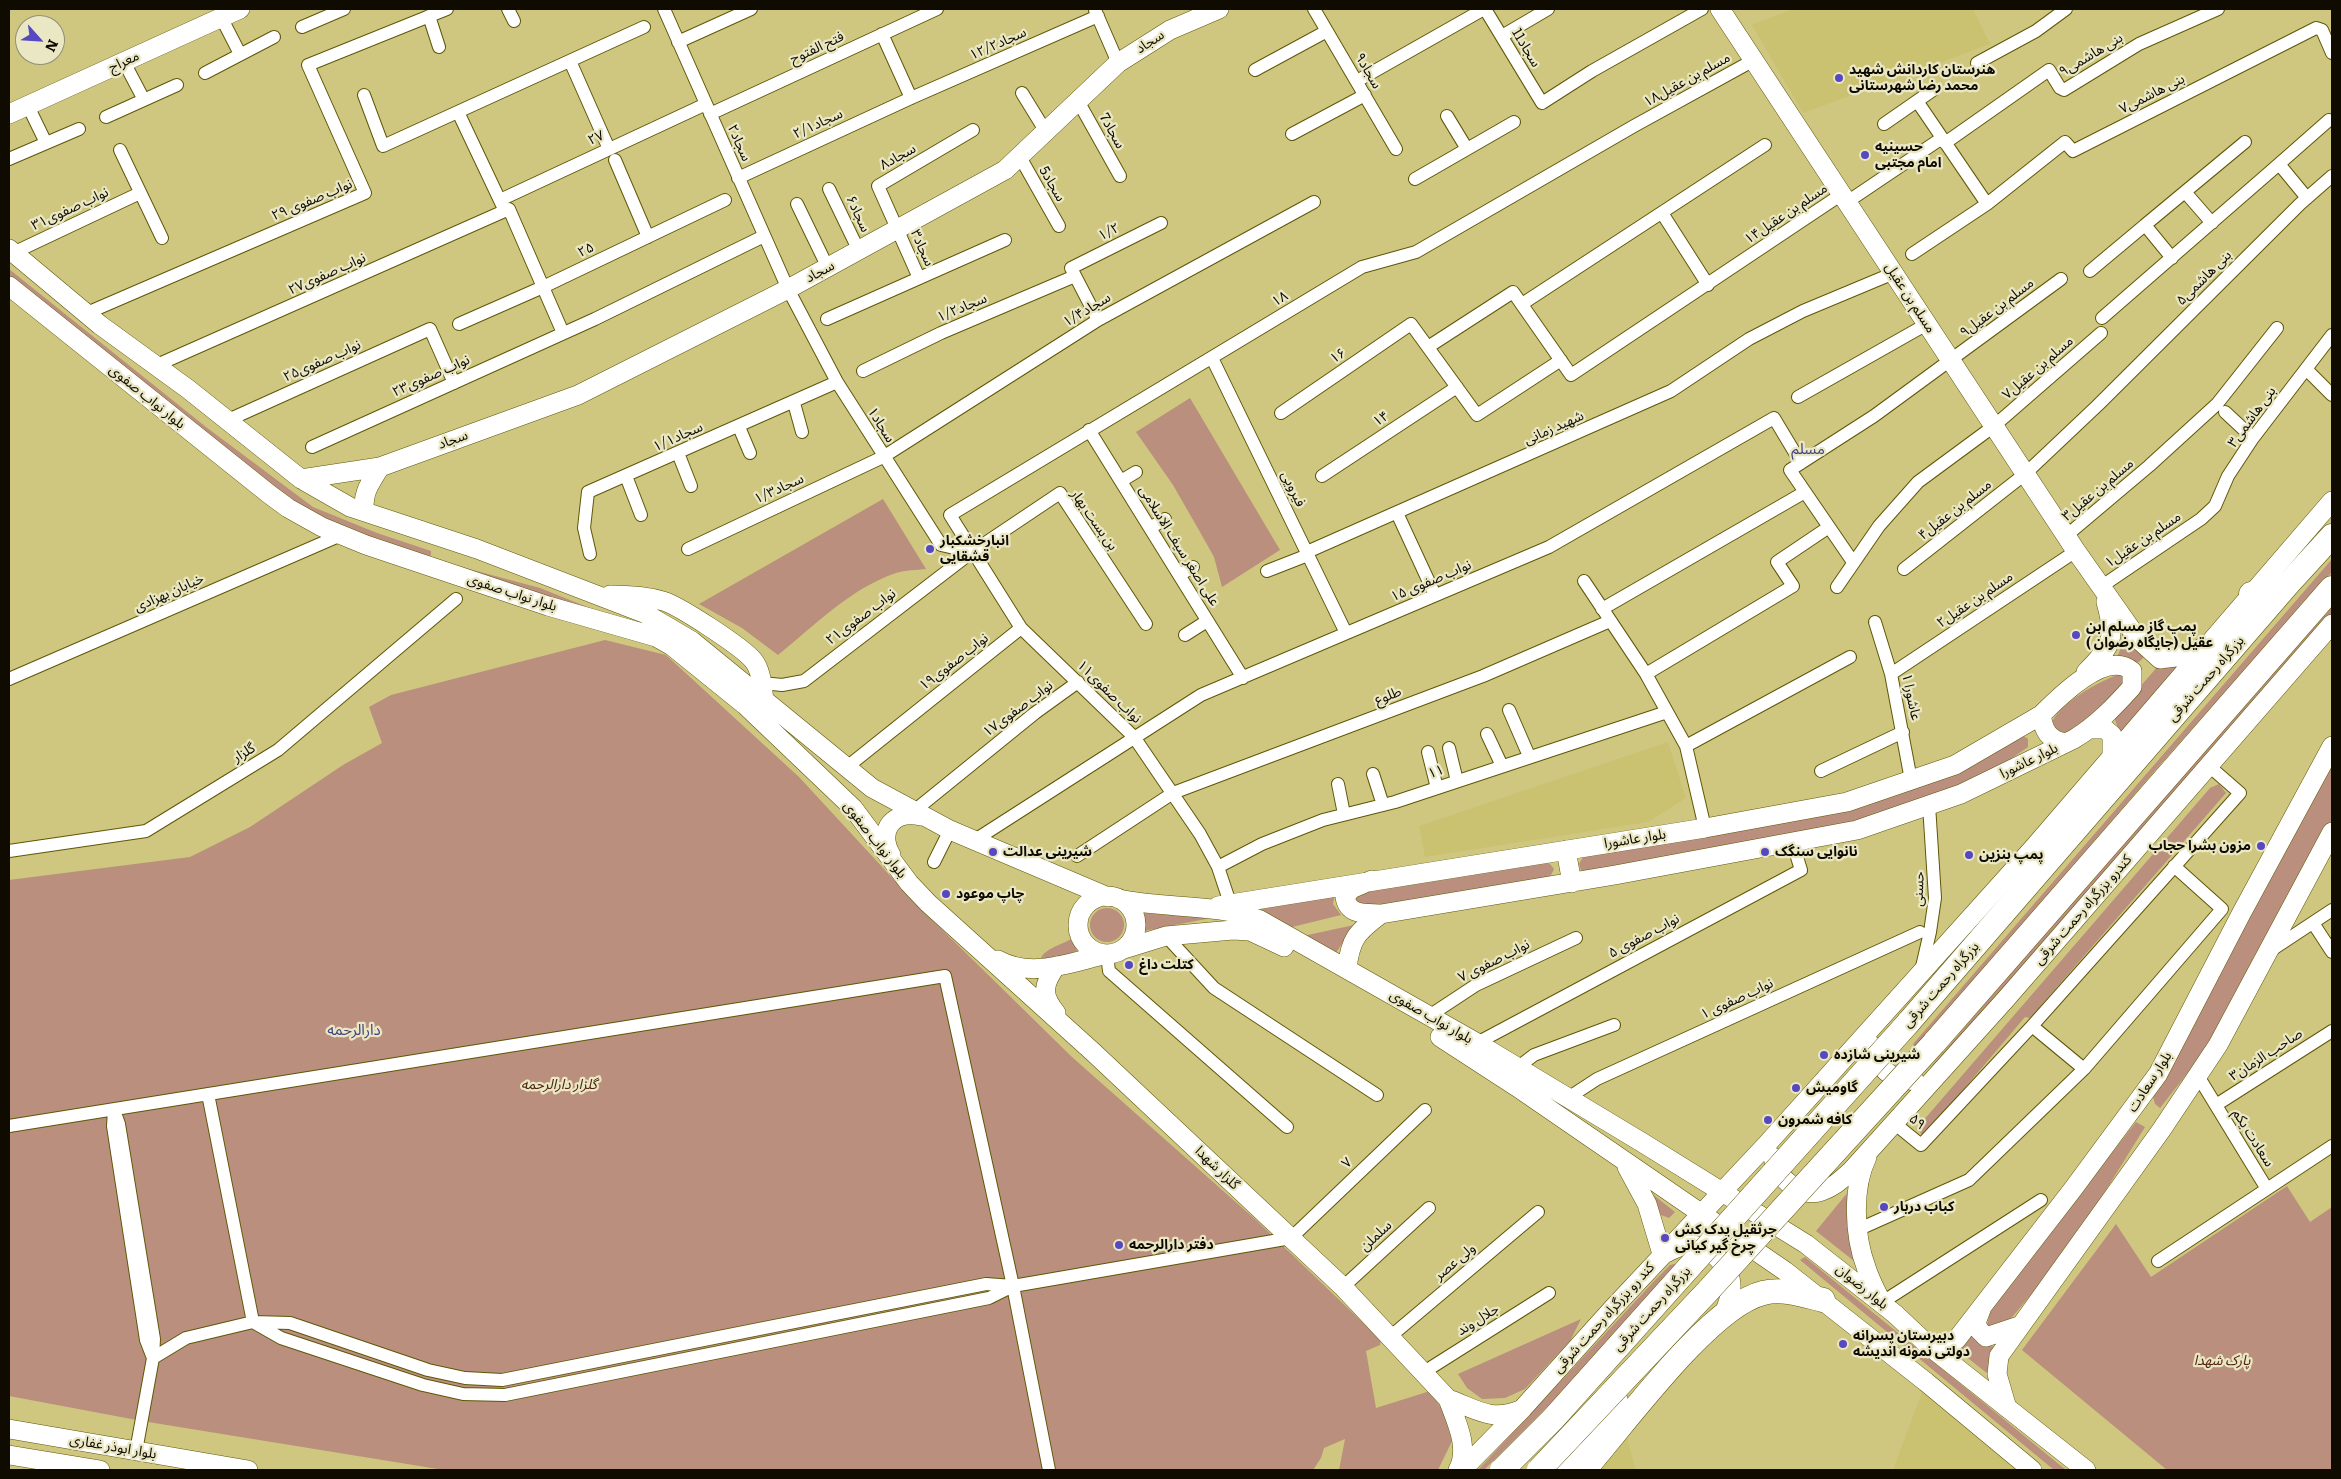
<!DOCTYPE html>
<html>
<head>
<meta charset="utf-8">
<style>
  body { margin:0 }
  #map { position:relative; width:2341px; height:1479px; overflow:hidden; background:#cfc780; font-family:Literata,serif }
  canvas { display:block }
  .frame { position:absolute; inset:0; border:10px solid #0f0b00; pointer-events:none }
  .north { position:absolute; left:15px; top:15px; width:50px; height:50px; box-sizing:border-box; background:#eae7c4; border:1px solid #928f76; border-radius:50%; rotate:116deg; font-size:14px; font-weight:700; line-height:20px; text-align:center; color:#0f0b00 }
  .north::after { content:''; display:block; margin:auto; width:18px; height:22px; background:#5648c0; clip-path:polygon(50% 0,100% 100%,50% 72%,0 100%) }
</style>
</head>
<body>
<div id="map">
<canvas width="2341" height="1479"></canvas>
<div class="frame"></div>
<div class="north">N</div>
</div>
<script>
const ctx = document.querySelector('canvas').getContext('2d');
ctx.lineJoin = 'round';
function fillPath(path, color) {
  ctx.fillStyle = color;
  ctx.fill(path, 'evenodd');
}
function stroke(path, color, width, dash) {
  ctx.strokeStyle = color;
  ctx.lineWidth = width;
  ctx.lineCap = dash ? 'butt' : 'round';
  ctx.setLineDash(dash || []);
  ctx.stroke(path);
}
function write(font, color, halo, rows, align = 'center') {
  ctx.font = font + ' Literata,"Noto Sans Arabic",serif';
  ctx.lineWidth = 4.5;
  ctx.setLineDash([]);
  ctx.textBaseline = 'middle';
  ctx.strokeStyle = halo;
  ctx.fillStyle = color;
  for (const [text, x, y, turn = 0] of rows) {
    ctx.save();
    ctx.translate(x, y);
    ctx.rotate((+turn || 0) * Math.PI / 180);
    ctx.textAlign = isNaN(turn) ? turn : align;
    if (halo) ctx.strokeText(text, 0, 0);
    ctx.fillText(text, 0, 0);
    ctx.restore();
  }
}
const built = new Path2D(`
  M 1793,9 L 1973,9 L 1990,44 L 1803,113 L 1752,25 Z
  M 1668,742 L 1686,798 L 1648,822 L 1425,857 L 1419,826 Z
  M 1922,1392 L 2017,1470 L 1893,1470 Z
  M 1621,1417 L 1636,1470 L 1574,1470 Z`);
const green = new Path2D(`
  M 9,269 L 206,427 L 313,507 L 377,533 L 431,551 L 431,555 L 428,557 L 352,534 L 292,506 L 9,281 Z
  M 1190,398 L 1280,550 L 1222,587 L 1214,557 L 1200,532 L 1173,485 L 1136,432 Z
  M 883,499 L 926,569 C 917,570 905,570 896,573 C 851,588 814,626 778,655 L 742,628 L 699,604 Z
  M 2332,559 L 2332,572 L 2159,766 L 1916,1048 L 1913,1044 Z
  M 458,566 L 540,588 L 622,621 Z
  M 2332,607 L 2332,614 L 1937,1067 L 1930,1068 L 2020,962 Z
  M 2119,621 L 2143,652 L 2143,658 L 2139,662 L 2114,662 C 2124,646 2124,638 2119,621 Z
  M 605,640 L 666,655 L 799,777 L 921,909 L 1072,1057 L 1256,1220 L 1381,1340 L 1380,1345 L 1366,1351 L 1376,1408 L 1430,1391 L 1443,1411 L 1452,1441 L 1438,1470 L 1339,1470 L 1345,1439 L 1324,1448 L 1321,1458 L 1313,1470 L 444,1470 L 142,1421 L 9,1396 L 9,880 L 190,857 L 250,827 L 343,765 L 382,743 L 369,707 L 391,695 Z
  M 2181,664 L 2120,734 L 2114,717 L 2158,666 Z
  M 2121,674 L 2125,676 L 2125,686 C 2106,702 2083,731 2057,734 L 2051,725 C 2056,705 2102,679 2121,674 Z
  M 2022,735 L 2028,739 L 2028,747 L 2009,760 L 1946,791 L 1852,824 L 1586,873 L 1581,870 L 1579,864 L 1584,855 L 1844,810 L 1941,780 Z
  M 2332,763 L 2332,824 L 2201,1056 L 2160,1108 L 2155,1104 L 2153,1097 L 2173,1065 L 2184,1035 Z
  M 2219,784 L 2226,793 L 2030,1018 L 2025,1017 L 1924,1136 L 1916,1129 L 2210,788 Z
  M 1546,862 L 1550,864 L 1554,869 L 1549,879 L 1359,908 L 1353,898 L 1356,892 Z
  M 1335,893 L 1333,904 L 1341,915 L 1288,928 L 1260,911 L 1261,906 Z
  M1090 925a17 17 0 1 1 34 0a17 17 0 1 1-34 0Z
  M 1142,913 L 1211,918 L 1144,931 Z
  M 1354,925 L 1336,953 L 1303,936 Z
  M 1071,939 L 1077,951 L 1045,962 L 1041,959 C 1042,950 1063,944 1071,939 Z
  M 2136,1122 L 2145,1127 L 2098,1203 L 2054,1267 L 2008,1322 L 1986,1330 L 1991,1308 Z
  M 1853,1186 L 1859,1265 L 1816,1231 Z
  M 2287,1186 L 2310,1222 L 2332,1207 L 2332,1470 L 2167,1470 L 2022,1350 L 2116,1224 L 2151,1277 Z
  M 1651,1193 L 1675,1212 L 1669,1218 L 1661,1215 Z
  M 1805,1257 L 2066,1470 L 2054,1470 L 1800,1260 Z
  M 1682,1262 L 1566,1388 L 1484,1470 L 1478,1470 L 1657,1278 L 1670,1265 Z
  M 1581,1319 L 1570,1341 L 1525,1389 L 1505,1398 L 1482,1399 L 1467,1388 L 1458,1374 Z
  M 1973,1332 C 1980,1346 1987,1347 2002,1346 L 1993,1378 L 1959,1351 Z`);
const street = new Path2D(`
  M 508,9 L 514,21
  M 664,9 L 788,289 L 837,382 L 941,545 L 972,552
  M 1314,9 L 1396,149
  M 1485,9 L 1542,103 L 1592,71 L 1702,9
  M 1095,10 L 1118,63
  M 429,16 L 439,47
  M 221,17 L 240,54
  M 302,27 L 344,9
  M 882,34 L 911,98
  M 1502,36 L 1548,9
  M 678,42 L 751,9
  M 570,61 L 609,149
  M 124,62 L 144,100
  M 1977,63 L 2036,31 L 2066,9
  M 1255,70 L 1327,31
  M 205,73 L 274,37
  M 1357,81 L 1484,9
  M 1022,93 L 1046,132
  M 364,95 L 383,146 L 644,27
  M 1078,101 L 1120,176
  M 1917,101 L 1987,204
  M 28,106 L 46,143
  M 458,112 L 503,207
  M 710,114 L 937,9
  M 1447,116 L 1467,149
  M 106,117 L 177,85
  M 1884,124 L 1933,90
  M 1292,134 L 1365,95
  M 1945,143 L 2049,70 L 2060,88 L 2064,90 L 2139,44 L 2218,9
  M 120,150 L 162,238
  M 1020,157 L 1059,226
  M 9,159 L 79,129
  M 615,160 L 648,237
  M 2279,164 L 2329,120
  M 738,178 L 911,98 L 1098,16
  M 1415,179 L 1514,122
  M 829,189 L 859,251
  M 2185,192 L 2212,223
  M 500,200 L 706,104
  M 1847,202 L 1942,138
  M 797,204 L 828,268
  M 1662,213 L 1708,285
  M 13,253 L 140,193
  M 1912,254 L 1987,204 L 2065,142 L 2073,151 L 2316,28 L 2322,30 L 2332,53
  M 2172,258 L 2145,225 L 2245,142
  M 2090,271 L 2145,225
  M 919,278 L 878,186 L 973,130
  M 1522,304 L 1765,145
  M 87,313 L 365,193 L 308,65 L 447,9
  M 2102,318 L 2279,164 L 2307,198
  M 827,319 L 1005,240
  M 1098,320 L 1071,268 L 1161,223
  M 459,324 L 543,287 L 725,200
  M 1428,347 L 1513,292 L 1571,375 L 1842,194
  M 1212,358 L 1346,633
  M 157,365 L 509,209 L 563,333
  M 2306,369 L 2332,395
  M 863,371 L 941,333 L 1075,276
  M 1798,397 L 1927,324
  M 794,403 L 802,432
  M 2225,412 L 2253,438
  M 1281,413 L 1411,324 L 1477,415 L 1561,360
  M 226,421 L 430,329 L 454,383
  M 739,427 L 750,453
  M 1089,430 L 1243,678
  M 312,447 L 595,319 L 764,236
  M 678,453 L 691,486
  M 626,476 L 641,515
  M 1322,476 L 1457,387
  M 1121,481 L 1136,472
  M 1397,513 L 1435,595
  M 1150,528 L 1165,519
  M 2066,536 L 2149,466 L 2217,404 L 2277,328
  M 688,549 L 883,457 L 1098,320 L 1314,202
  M 1307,552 L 1671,391 L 1749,339 L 1803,311 L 1894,273
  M 590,554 L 584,528 L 588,492 L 837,382
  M 1853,562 L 1790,470 L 1874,416 L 2061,279
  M 1904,569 L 2025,474 L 2098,405 L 2300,204 L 2332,176
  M 1267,571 L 1308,555
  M 1179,575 L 1193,567
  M 1584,581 L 1646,674 L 1686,746 L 1705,828
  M 2102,586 L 2201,519 L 2215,506 L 2228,476 L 2253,438 L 2332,335
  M 1837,587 L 1879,526 L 1918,482 L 1994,426 L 2101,333
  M 1602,609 L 1805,492
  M 1875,622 L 1891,674 L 1911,780
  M 1185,635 L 1207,621
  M 1646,674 L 1793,586 L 1777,562 L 1829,527
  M 1891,674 L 2076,551
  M 9,679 L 341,535
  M 762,683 L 782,685 L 804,681 L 972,552 L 1060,493 L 1146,624
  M 1509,710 L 1529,756
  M 1487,734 L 1502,766
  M 1686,746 L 1850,657
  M 1449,748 L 1457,781
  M 1428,752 L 1437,788
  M 847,767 L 1021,628
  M 1821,771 L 1903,732
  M 1373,774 L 1383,805
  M 1338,784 L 1344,814
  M 914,811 L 1035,713 L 1078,682
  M 975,840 L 1201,695 L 1549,547 L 1774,418 L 1801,463
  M 9,851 L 146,831 L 278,750 L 456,599
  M 1077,856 L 1173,793 L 1483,676 L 1610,621
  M 934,862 L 950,830
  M 1218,867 L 1262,844 L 1323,820 L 1395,802 L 1667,712
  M 1230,903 L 1218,867 L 1200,834 L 1134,737 L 1021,628 L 950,515 L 1362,267 L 1416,252 L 1634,126 L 1754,60
  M 2313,923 L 2332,952
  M 1166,936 L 1214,988 L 1377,1095
  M 2270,951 L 2332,910
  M 1107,954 L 1109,971 L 1287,1127
  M 1921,971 L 1930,932 L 1935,898 L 1929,805
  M 1429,1016 L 1476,985 L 1576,938
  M 2032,1026 L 2084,1069
  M 1477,1043 L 1801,870 L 1793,844
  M 1517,1068 L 1534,1055 L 1614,1025
  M 2198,1076 L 2267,1189
  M 208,1094 L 253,1322 L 281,1338 L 423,1385 L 463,1394 L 505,1395 L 989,1298 L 1013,1286
  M 1568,1098 L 1597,1079 L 1920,932
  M 2216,1105 L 2332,1031
  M 1894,1123 L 1921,1145 L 2032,1026 L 2240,793 L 2209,766
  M 9,1126 L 945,976 L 1013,1286 L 1049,1470
  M 1857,1230 L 1969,1180 L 2084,1069 L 2222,909 L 2174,866
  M 2158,1261 L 2332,1146
  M 1343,1287 L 1429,1208
  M 1881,1303 L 2041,1200
  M 1391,1336 L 1538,1212
  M 153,1358 L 186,1338 L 253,1322 L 290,1323 L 428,1370 L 465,1378 L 502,1380 L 986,1284 L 1013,1286 L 1291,1238 L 1425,1110
  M 1424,1372 L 1549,1293
  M 136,1451 L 153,1358 L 154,1339 L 119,1124 L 114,1110 L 113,1126 L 146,1340 L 153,1358`);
const secondary = new Path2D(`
  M 1720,9 L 2076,551 L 2138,639 L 2160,659 C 2175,657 2191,657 2203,647
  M 9,114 L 240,9
  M 9,249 L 100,325 L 188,389 L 301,479 L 350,507 L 477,549 L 646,614 L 692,641 L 872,788 L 950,830 L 1108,897
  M 9,286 L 269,494 L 288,508 L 322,527 L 366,545 L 548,606 L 656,637 L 672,646 L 745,705 L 853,808 L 909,883 L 928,903 L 1093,1052 L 1343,1287 L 1448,1399
  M 301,479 L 380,467 L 578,395 L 788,289 L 1005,170 L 1118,63 L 1170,30 L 1219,9
  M 365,512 C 361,494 371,482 380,467
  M 610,595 C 628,595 646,596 663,601 C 680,606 742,647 753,660 C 762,671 762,687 764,700
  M 2086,672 C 2113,645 2116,638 2106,602
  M 2090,729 L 2105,729 L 2112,735 L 2112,757
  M 1566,850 L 1572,883
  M 891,855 C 877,830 893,810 921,816
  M 1372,880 L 1351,889 L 1345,897 C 1348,916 1366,913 1381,914 L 1615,875 L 1857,830 L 1961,794 L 2074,739 C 2097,725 2114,707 2132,687 L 2132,671 C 2106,649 2059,697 2041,715 C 2044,731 2048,739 2064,743
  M1078 925a29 29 0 1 1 58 0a29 29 0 1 1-58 0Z
  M 1119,899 C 1166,909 1214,903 1260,920 L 1477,1043 L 1643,1143 L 1806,1244 L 1895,1314 L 1929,1346 L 2086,1470
  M 1218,906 L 1705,828 L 1847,802 L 1955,765 L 2041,715
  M 1124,949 L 1166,936 L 1233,930 L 1250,931 L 1284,947
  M 998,960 C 1032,979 1072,962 1107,954
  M 1347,969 C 1350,939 1357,932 1381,914
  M 1056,1013 C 1041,994 1043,985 1056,966
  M 1440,1037 L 1517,1087 L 1785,1271 L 1926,1382 L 2032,1470
  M 1873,1046 C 1876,1067 1892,1082 1914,1080
  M 1773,1157 C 1777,1178 1800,1199 1822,1191 C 1834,1187 1842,1179 1851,1171 L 2005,1000 L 2332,624
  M 1867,1157 C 1852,1188 1854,1235 1866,1267 C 1869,1278 1875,1289 1880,1299
  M 1627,1167 L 1647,1204 L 1662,1254
  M 1666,1253 C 1673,1249 1680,1246 1688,1245 C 1709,1244 1732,1267 1731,1288 C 1731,1297 1727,1305 1724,1314
  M 1982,1307 L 1976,1323 L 1979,1330 L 1986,1337 L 2019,1326
  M 1929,1346 L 1946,1347 L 1957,1339 L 2073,1189 L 2158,1074 L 2241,914 L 2332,746
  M 2007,1408 L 1997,1374 L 1999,1356 L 2162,1129 L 2218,1045 L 2332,832
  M 9,1429 L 248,1470
  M 9,1455 L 100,1470
  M 1458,1470 C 1470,1448 1456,1421 1448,1399 C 1476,1409 1491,1422 1520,1410
  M 1462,1470 L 1523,1408 L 1614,1307 L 1767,1144 L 2035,846 L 2332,501
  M 1564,1470 L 1618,1399`);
const highway = new Path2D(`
  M 2251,594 L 2288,584
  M 1908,1023 L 2288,584 L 2332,536
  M 1934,1043 L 2332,588
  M 1584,1470 C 1623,1426 1709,1306 1763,1293 C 1783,1288 1803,1295 1823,1300`);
const highwayBridge = new Path2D(`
  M 1502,1470 L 1553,1419 L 1908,1023
  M 1539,1470 L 1707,1292 L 1934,1043`);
const markers = [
  [1839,78,5,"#5648c0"],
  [1865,155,5,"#5648c0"],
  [930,549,5,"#5648c0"],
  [2076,635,5,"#5648c0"],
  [2261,846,5,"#5648c0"],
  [993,852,5,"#5648c0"],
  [1765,852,5,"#5648c0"],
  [1969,855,5,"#5648c0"],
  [946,894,5,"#5648c0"],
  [1129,965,5,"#5648c0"],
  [1824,1055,5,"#5648c0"],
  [1796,1088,5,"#5648c0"],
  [1768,1120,5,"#5648c0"],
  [1884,1207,5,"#5648c0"],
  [1665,1238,5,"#5648c0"],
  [1119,1245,5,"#5648c0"],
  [1843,1344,5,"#5648c0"]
];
const streetNames = [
  ["سجاد",1150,42,-33],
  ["۱۲/۲سجاد",998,44,-24],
  ["فتح الفتوح",817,48,-25],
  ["11سجاد",1526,48,59],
  ["بنی هاشمی۹",2091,55,-31],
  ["معراج",124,62,-25],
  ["۹سجاد",1368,71,60],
  ["مسلم بن عقیل۱۸",1687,80,-29],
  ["بنی هاشمی۷",2152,94,-27],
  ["۲/۱سجاد",818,124,-25],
  ["7سجاد",1112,131,61],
  ["۲۷",596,138,-25],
  ["۲سجاد",739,143,66],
  ["۸سجاد",898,157,-29],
  ["5سجاد",1052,184,60],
  ["نواب صفوی ۲۹",312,200,-23],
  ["۳۱نواب صفوی",70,209,-25],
  ["۶سجاد",858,214,65],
  ["مسلم بن عقیل۱۴",1786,214,-34],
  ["۱/۲",1109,232,-27],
  ["۳سجاد",922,248,66],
  ["۲۵",586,250,-26],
  ["سجاد",820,272,-28],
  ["۲۷نواب صفوی",327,274,-24],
  ["بنی هاشمی۵",2204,278,-45],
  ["مسلم بن عقیل",1910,298,57],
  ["۱۸",1280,299,-31],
  ["۱/۲سجاد",962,308,-23],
  ["مسلم بن عقیل۹",1997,308,-37],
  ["۱/۴سجاد",1087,310,-31],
  ["۱۶",1338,356,-34],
  ["۲۵نواب صفوی",322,361,-24],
  ["مسلم بن عقیل۷",2038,368,-41],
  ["۲۳نواب صفوی",431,376,-24],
  ["بلوار نواب صفوی",147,397,39],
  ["بنی هاشمی۳",2252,417,-54],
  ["۱۴",1381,419,-34],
  ["۱سجاد",881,425,58],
  ["شهید زمانی",1554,428,-24],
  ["۱/۱سجاد",678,437,-24],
  ["سجاد",453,440,-20],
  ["۱/۳سجاد",779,489,-25],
  ["فیرویی",1293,489,64],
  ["مسلم بن عقیل۳",2098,490,-40],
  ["مسلم بن عقیل۴",1955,510,-38],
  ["بن بست بهار",1094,520,55],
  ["مسلم بن عقیل۱",2143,540,-34],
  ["علی اصغر سیف الاسلامی",1179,546,58],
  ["نواب صفوی ۱۵",1431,581,-23],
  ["خیابان بهزادی",169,593,-24],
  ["بلوار نواب صفوی",512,593,18],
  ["مسلم بن عقیل۲",1975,600,-34],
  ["۲۱نواب صفوی",861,617,-37],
  ["۱۹نواب صفوی",954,662,-38],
  ["بزرگراه رحمت شرقی",2206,679,-49],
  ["۱۱نواب صفوی",1109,692,44],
  ["طلوع",1388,696,-21],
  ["عاشورا ۱",1911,697,78],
  ["۱۷نواب صفوی",1018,709,-37],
  ["گلزار",244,753,-31],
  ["بلوار عاشورا",2029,761,-26],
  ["۱۱",1436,772,-19],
  ["بلوار عاشورا",1635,839,-9],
  ["بلوار نواب صفوی",875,840,52],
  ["حسنی",1919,889,-88],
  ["کندرو بزرگراه رحمت شرقی",2083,910,-49],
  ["نواب صفوی ۵",1644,936,-28],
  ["نواب صفوی ۷",1494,961,-27],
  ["بزرگراه رحمت شرقی",1941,985,-49],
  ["نواب صفوی ۱",1737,999,-25],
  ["بلوار نواب صفوی",1431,1017,30],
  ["صاحب الزمان۳",2266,1055,-33],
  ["بلوار سعادت",2150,1082,-57],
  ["۵۹",1917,1122,38],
  ["سعادت یکم",2253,1138,58],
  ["۷",1347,1163,-44],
  ["گلزار شهدا",1217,1168,44],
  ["سلملن",1376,1236,-43],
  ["ولی عصر",1455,1262,-40],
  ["بلوار رضوان",1862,1287,39],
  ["بزرگراه رحمت شرقی",1652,1309,-48],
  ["کند رو بزرگراه رحمت شرقی",1604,1318,-48],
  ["جلال وند",1478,1320,-32],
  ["بلوار ابوذر غفاری",113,1447,10]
];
const poiNames = [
  ["هنرستان کاردانش شهید",1849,70],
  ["محمد رضا شهرستانی",1849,86],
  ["حسینیه",1875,147],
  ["امام مجتبی",1875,163],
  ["انبارخشکبار",940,541],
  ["قشقایی",940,557],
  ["پمپ گاز مسلم ابن",2086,627],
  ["عقیل (جایگاه رضوان )",2086,643],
  ["مزون بشرا حجاب",2251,846,"right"],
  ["شیرینی عدالت",1003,852],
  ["نانوایی سنگک",1775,852],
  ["پمپ بنزین",1979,855],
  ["چاپ موعود",956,894],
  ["کتلت داغ",1139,965],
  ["شیرینی شازده",1834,1055],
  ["گاومیش",1806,1088],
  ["کافه شمرون",1778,1120],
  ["کباب دربار",1894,1207],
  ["جرثقیل یدک کش",1675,1230],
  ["چرخ گیر کیانی",1675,1246],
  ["دفتر دارالرحمه",1129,1245],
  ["دبیرستان پسرانه",1853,1336],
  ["دولتی نمونه اندیشه",1853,1352]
];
const parkNames = [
  ["گلزار دارالرحمه",559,1085],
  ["پارک شهدا",2222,1361]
];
const neighbourhoodNames = [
  ["مسلم",1808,450],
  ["دارالرحمه",354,1031]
];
fillPath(built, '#cac171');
fillPath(green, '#ba8f7d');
stroke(street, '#5f5706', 14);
stroke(secondary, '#5f5706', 20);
stroke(highway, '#5f5706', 25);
stroke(street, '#fff', 12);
stroke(secondary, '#fff', 19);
stroke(highway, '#fff', 24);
stroke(highwayBridge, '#5f5706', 25, []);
stroke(highwayBridge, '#fff', 24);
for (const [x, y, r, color] of markers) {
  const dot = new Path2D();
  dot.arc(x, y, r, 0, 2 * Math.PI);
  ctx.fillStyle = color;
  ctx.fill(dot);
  stroke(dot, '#eae7c4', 2);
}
write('14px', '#0f0b00', '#eae7c4', streetNames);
write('bold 14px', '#0f0b00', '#eae7c4', poiNames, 'left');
write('italic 14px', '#4f210c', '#eae7c4', parkNames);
write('15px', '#43417e', '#eae7c4', neighbourhoodNames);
</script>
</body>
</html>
